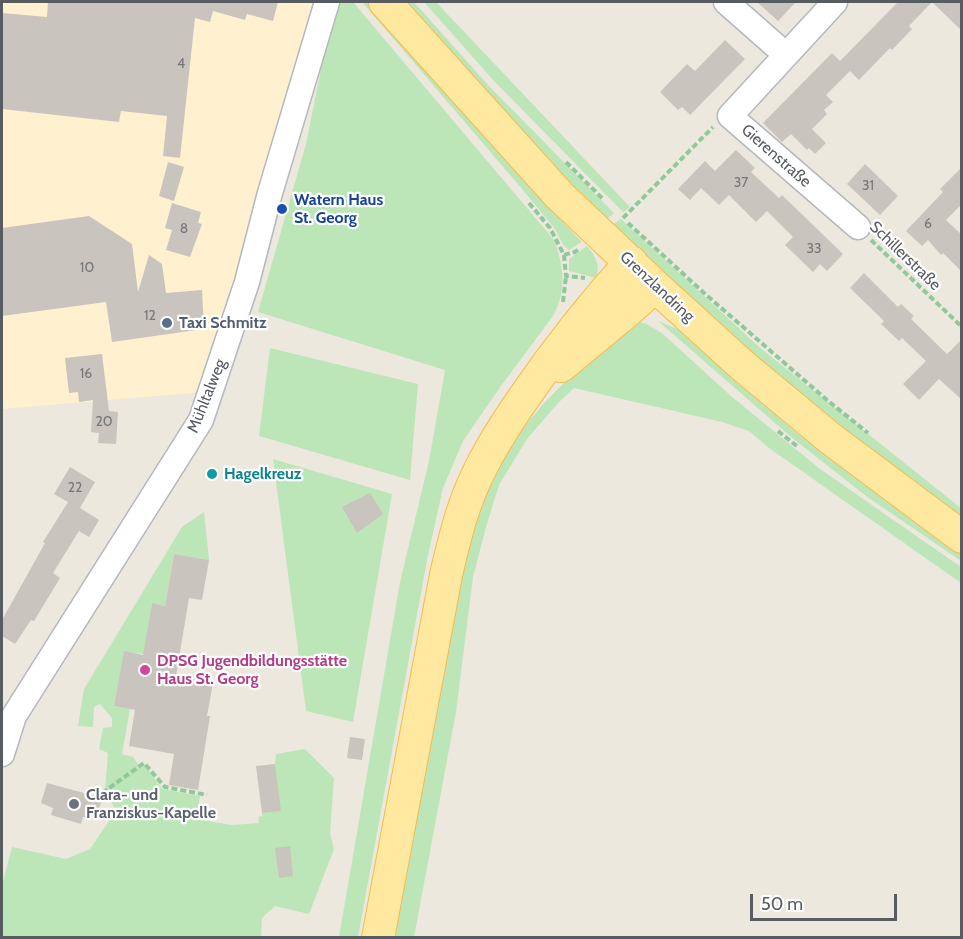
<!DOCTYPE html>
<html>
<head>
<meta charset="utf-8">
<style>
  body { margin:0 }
  #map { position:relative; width:963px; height:939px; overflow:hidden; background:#ece8de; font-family:Cabin,sans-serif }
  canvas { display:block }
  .frame { position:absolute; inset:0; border:3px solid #575c61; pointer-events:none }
  .scale { position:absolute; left:750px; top:894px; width:147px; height:27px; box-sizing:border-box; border:3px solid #575c61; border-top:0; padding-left:8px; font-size:18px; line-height:21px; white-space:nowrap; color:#575c61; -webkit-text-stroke:4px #fff; paint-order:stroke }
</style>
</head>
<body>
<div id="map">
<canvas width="963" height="939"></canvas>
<div class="frame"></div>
<div class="scale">50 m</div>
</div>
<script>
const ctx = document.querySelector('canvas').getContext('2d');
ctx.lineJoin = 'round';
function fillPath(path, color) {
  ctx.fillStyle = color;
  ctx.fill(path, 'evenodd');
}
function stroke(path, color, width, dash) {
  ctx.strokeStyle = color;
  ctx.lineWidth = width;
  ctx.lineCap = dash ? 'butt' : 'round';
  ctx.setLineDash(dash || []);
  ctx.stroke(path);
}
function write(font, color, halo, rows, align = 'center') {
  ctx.font = font + ' Cabin,sans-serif';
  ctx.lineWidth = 4.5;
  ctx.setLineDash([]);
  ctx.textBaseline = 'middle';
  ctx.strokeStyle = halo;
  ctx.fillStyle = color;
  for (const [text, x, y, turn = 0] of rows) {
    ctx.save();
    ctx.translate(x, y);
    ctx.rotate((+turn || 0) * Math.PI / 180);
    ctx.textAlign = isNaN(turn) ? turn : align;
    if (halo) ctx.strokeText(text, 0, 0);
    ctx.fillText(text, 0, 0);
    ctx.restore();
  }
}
const commercial = new Path2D(`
  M 2,2 L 315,2 L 204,392 L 2,409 Z`);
const green = new Path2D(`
  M 340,2 L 353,2 L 554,240 C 564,266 567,291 553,316 L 501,386 L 463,441 L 443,488 L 427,560 L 358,937 L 339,937 L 400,582 L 429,461 L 445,370 L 258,312 L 306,144 L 332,15 Z
  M 362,2 L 368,2 L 533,191 L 582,242 L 569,250 L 564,246 L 555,229 L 522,189 Z
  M 401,2 L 414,2 L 489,86 L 614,213 L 607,219 L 542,155 Z
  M 424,2 L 436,2 L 630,207 L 623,212 L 493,80 Z
  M 621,219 L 759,347 L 961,508 L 961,517 L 857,440 L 748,350 L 613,224 Z
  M 587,246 C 595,255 601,266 596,278 L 569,271 L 569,259 Z
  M 635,321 L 647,324 L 663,334 L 731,396 L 820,469 L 961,567 L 961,583 L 769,448 L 749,431 L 722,422 L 574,388 L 558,403 L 527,439 L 499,485 L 486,527 L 473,577 L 456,712 L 414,937 L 389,938 L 458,567 L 492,474 L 514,439 L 545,402 L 585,362 Z
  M 658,321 L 677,329 L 799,435 L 842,468 L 961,553 L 961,561 L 866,496 L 791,437 Z
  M 270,348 L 418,384 L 410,480 L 259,436 Z
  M 273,459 L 392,494 L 353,722 L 306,711 Z
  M 204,512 L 209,560 L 174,554 L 165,606 L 152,603 L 144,654 L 124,652 L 114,706 L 130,709 L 122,754 L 133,757 L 141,768 L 145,765 L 162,789 L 200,796 L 196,819 L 232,825 L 259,823 L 258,817 L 262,816 L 262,813 L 280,810 L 275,764 L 276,754 L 305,749 L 334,778 L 330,834 L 334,849 L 309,914 L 275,906 L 262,918 L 261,937 L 2,937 L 2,885 L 12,847 L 66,859 L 90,849 L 116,811 L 105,790 L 108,753 L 99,749 L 103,728 L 112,727 L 112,718 L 100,704 L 94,707 L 93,727 L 78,726 L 84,689 L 182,527 Z`);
const building = new Path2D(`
  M 48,2 L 278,2 L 273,21 L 247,14 L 245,20 L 213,11 L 210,22 L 195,18 L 180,158 L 163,156 L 167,116 L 121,111 L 119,122 L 2,109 L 2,13 L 47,17 Z
  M 757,2 L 796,2 L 778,21 Z
  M 898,2 L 932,2 L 909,26 L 912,29 L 892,50 L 890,48 L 859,80 L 850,71 L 826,95 L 833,102 L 824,110 L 827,114 L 812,129 L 826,143 L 815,154 L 809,148 L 807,150 L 791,134 L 782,142 L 763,123 L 832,53 L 840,61 Z
  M 932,2 L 962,2 L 962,31 Z
  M 725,40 L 745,59 L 690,115 L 682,107 L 678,110 L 660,92 L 687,64 L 695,71 Z
  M 736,150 L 755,168 L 751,172 L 779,198 L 782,195 L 843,254 L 827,271 L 820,264 L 813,272 L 785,245 L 793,237 L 767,211 L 756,222 L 729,195 L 719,205 L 701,188 L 690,200 L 678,189 L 705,161 L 715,171 Z
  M 168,162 L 184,167 L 174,201 L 159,196 Z
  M 865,164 L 898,196 L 880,215 L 847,184 Z
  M 962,167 L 962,204 L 946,220 L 962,235 L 962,272 L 943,253 L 941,255 L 928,240 L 922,246 L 906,231 L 943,192 L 940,189 Z
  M 172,203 L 201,212 L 198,223 L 202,224 L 190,257 L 166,250 L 172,230 L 165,228 Z
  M 89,216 L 132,244 L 138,292 L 149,255 L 162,264 L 166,293 L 202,290 L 204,329 L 112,342 L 106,302 L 2,316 L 2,228 Z
  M 864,273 L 898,307 L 901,304 L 914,316 L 911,319 L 947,354 L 962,339 L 962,400 L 939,379 L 919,400 L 903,384 L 926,361 L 902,338 L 899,341 L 881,324 L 884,321 L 850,288 Z
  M 102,354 L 109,411 L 118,412 L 116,444 L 98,443 L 99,433 L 91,432 L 93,400 L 79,402 L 78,392 L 69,393 L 65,358 Z
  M 70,467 L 95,482 L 80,508 L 99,520 L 89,537 L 79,531 L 53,573 L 60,578 L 34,621 L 31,620 L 15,644 L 2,636 L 2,620 L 45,543 L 43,542 L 68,502 L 54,494 Z
  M 370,493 L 383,514 L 357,533 L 342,507 Z
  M 174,554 L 209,560 L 202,600 L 189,598 L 176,676 L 213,683 L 207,716 L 210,716 L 198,790 L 169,785 L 174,754 L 129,746 L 135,710 L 114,706 L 124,651 L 143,655 L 152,603 L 165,606 Z
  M 350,737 L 365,739 L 362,760 L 347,758 Z
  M 275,764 L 281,811 L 262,813 L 256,766 Z
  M 47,783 L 95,796 L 94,800 L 101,802 L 97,816 L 90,814 L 89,818 L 83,817 L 81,824 L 51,815 L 53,808 L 41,803 Z
  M 290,846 L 293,876 L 279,878 L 275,848 Z`);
const path = new Path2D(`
  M 566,162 L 603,199
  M 529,203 L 550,228 L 564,255 L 566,276 L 585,278
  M 623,218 L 713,127
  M 628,223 L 704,293 L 827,400 L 868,433
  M 871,240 L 962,327
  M 564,255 L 575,252 L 580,248
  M 563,302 L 566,276
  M 778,431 L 798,447
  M 102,793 L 144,763 L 165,787 L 207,795`);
const minor = new Path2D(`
  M 726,2 L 785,54
  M 835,2 L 730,116 L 858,227
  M 2,754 L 14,716 L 201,420 L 247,282 L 270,193 L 327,2`);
const major = new Path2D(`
  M 385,2 L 559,195 L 655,286 L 743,366 L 831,439 L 962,537
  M 561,366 L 631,308 L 655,286
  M 378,938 L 446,575 C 453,545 460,515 472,487 C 486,454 505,425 525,396 C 558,348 592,305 631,262`);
const markers = [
  [282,209,6,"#1a4fb4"],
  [167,323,6,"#5c6f8a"],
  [212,474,6,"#0f9aa8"],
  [145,670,6,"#d1479c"],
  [74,804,6,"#6b7280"]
];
const numberNames = [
  ["4",181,64],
  ["37",741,183],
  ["31",868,186],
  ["6",928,224],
  ["8",184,229],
  ["33",814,249],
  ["10",87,268],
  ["12",150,316],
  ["16",86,374],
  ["20",104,422],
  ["22",75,488]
];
const streetNames = [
  ["Gierenstraße",776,156,41],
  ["Schillerstraße",905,256,44],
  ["Grenzlandring",657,287,43],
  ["Mühltalweg",207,396,-68]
];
const transitNames = [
  ["Watern Haus",294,200],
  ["St. Georg",294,218]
];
const serviceNames = [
  ["Taxi Schmitz",179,323]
];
const cultureNames = [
  ["Hagelkreuz",224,474]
];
const hotelNames = [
  ["DPSG Jugendbildungsstätte",157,661],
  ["Haus St. Georg",157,679]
];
const worshipNames = [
  ["Clara- und",86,795],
  ["Franziskus-Kapelle",86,813]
];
fillPath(commercial, '#fff0d0');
fillPath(green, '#bce6b8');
fillPath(building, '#c9c4bd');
stroke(minor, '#b4b8bd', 27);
stroke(major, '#fbb949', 34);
stroke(path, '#91c89b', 4, [6, 3]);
stroke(minor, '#fff', 24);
stroke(major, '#ffe8a0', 32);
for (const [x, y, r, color] of markers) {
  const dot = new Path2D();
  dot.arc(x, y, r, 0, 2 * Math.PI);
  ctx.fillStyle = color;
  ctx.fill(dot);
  stroke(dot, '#fff', 2);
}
write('14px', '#747678', null, numberNames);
write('16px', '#575c61', '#fff', streetNames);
write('bold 16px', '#164399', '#fff', transitNames, 'left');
write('bold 16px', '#4e5e75', '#fff', serviceNames, 'left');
write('bold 16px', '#0d838f', '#fff', cultureNames, 'left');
write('bold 16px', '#b23c85', '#fff', hotelNames, 'left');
write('bold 16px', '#5b616d', '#fff', worshipNames, 'left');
</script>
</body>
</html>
